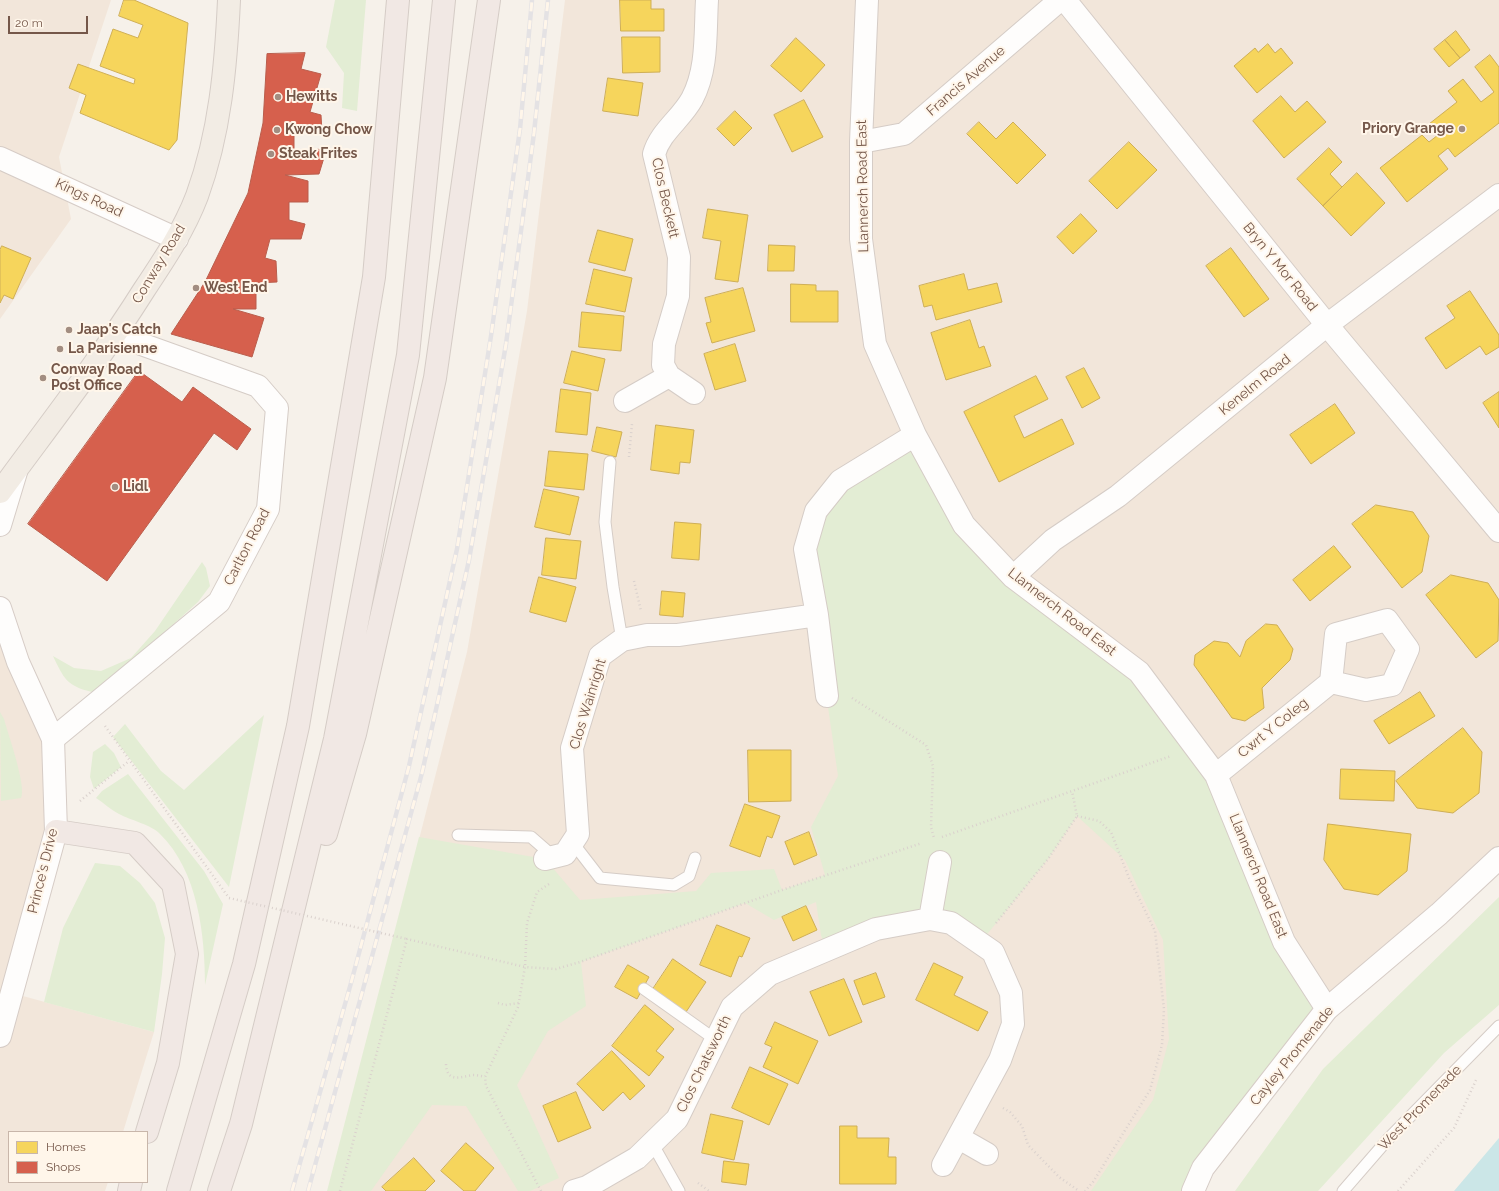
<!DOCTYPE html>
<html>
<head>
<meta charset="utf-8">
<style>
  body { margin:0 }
  #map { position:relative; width:1499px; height:1191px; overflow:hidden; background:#f6f1ea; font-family:Raleway,sans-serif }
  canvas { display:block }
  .legend { position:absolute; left:8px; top:1131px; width:140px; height:52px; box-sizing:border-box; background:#fff6ea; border:1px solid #c8b6aa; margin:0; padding:5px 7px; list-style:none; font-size:12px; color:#755749 }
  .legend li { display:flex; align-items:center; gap:8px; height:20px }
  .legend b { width:20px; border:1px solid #c8b6aa }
  .scale { position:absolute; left:8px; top:16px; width:80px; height:18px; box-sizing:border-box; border:2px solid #755749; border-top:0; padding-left:5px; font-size:12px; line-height:14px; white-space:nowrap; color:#755749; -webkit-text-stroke:3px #fff6ea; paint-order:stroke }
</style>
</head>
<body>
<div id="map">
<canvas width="1499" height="1191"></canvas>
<ul class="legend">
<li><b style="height:11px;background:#f6d55c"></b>Homes</li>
<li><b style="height:11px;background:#d6604d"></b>Shops</li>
</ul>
<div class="scale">20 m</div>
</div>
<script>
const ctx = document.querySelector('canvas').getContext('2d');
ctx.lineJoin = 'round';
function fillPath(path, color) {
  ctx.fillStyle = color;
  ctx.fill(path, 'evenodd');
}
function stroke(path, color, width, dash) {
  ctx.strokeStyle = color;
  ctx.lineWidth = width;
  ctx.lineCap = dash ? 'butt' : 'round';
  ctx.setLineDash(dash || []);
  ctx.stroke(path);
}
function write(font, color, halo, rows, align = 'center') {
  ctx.font = font + ' Raleway,sans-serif';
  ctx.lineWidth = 4;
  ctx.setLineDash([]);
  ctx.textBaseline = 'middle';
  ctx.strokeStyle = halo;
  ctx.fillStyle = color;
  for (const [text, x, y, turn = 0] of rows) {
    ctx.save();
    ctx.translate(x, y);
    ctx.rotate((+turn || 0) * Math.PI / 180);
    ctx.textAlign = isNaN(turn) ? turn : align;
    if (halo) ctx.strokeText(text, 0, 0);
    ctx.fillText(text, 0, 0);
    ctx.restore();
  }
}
const residential = new Path2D(`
  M 0,0 L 111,0 L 59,157 L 71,219 L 0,319 Z
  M 565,0 L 1499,0 L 1499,854 L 1327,1009 L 1193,1191 L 329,1191 L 467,652 L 527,311 Z
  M 0,637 L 53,739 L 56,819 L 12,993 L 154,1032 L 123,1132 L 9,1132 L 9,1182 L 108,1182 L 105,1191 L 0,1191 Z`);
const green = new Path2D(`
  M 335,0 L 366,0 L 357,111 L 342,108 L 344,73 L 326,47 Z
  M 915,435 L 964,525 L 1139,672 L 1216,775 L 1327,1009 L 1193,1191 L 1091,1191 L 1153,1100 L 1169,1039 L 1163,940 L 1125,860 L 1077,816 L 1048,859 L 980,943 L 930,919 L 826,950 L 821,935 L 816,902 L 774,920 L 745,903 L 581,962 L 586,1006 L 548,1031 L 517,1085 L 559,1178 L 530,1191 L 518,1191 L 466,1106 L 432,1105 L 371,1191 L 327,1191 L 419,837 L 545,859 L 580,900 L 696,891 L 711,873 L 774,869 L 782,890 L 825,875 L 811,827 L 838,776 L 805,549 L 816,511 Z
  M 202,562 L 206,568 L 210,586 L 198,602 L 105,686 L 92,692 C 67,686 64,679 53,656 L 74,668 L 101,671 L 131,658 L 155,631 Z
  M 0,712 L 4,719 C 8,734 27,787 21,798 L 1,801 Z
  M 264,715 L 229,887 L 113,737 L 125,724 L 161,771 L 184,790 Z
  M 105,744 L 114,753 L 121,767 L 94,789 L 90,777 L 93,752 Z
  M 128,774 L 204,871 L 223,904 L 205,985 C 205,935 198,871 160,834 C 152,825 130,820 119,814 C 111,810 104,803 96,798 L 102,791 Z
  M 95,863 L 120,866 L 140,883 L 155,903 L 165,938 L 162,974 L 154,1032 L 44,1002 L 63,928 Z
  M 1499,897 L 1499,1005 L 1444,1053 L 1318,1191 L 1235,1191 L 1323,1069 Z`);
const water = new Path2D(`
  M 1499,1138 L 1499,1191 L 1454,1191 Z`);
const homes = new Path2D(`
  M 124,0 L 134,0 L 188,23 L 177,140 L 169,150 L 80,113 L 86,95 L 69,88 L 78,64 L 134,84 L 135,79 L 100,66 L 113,29 L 138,38 L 143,25 L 119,16 Z
  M 620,0 L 651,0 L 651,9 L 664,9 L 664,31 L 621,31 Z
  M 1456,31 L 1470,50 L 1460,58 L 1445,40 Z
  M 622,37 L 660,37 L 660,72 L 623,73 Z
  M 796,38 L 825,65 L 801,92 L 771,66 Z
  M 1445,40 L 1460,58 L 1449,67 L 1434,49 Z
  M 1268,44 L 1275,53 L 1281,48 L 1293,63 L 1257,93 L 1234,66 L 1255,48 L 1258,52 Z
  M 1490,55 L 1499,67 L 1499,123 L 1455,157 L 1448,148 L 1438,156 L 1448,169 L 1407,202 L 1380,168 L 1422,135 L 1429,142 L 1438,135 L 1429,124 L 1457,102 L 1448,91 L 1463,79 L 1481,102 L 1494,92 L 1475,67 Z
  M 608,78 L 643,83 L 638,116 L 603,111 Z
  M 1281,96 L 1295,112 L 1307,101 L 1326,122 L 1284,158 L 1253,121 Z
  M 804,100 L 823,137 L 792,152 L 774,115 Z
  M 735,111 L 752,128 L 734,146 L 717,129 Z
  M 979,122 L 996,139 L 1013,122 L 1046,155 L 1017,184 L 967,134 Z
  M 1129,142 L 1157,170 L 1117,209 L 1089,181 Z
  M 1329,148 L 1342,162 L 1330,174 L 1342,187 L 1323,206 L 1297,179 Z
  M 1357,173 L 1385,203 L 1351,236 L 1323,206 Z
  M 708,209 L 748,215 L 738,282 L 715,279 L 721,241 L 703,238 Z
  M 1081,214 L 1097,231 L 1073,254 L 1057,237 Z
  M 598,230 L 633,239 L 625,271 L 589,262 Z
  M 769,245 L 795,246 L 794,271 L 768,271 Z
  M 2,246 L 31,258 L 13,299 L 4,295 L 0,303 L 0,250 Z
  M 1231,248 L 1269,299 L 1244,317 L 1206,266 Z
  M 594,269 L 632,278 L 625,312 L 586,304 Z
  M 964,274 L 968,290 L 997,283 L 1002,302 L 936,320 L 932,305 L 924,307 L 919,286 Z
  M 791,284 L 816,285 L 816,291 L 838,291 L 838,322 L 791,322 Z
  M 743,288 L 755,331 L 712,343 L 706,323 L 711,322 L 705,298 Z
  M 1470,291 L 1499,335 L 1499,347 L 1486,355 L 1480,346 L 1446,369 L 1425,338 L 1455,318 L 1447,306 Z
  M 582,312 L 624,316 L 621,351 L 579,347 Z
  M 970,320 L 979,348 L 984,346 L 991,366 L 946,380 L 931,333 Z
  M 735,344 L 746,381 L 715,390 L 704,354 Z
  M 572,351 L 605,359 L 598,391 L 564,383 Z
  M 1084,368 L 1100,398 L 1082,408 L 1066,377 Z
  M 1036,376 L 1048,399 L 1014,416 L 1024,438 L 1062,419 L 1074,444 L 999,482 L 964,412 Z
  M 561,389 L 591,393 L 587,435 L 556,432 Z
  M 1499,392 L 1499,428 L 1483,403 Z
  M 1335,404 L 1355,433 L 1311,464 L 1290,435 Z
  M 656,425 L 694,430 L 690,463 L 680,462 L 679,474 L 651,470 Z
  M 597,427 L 622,432 L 616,457 L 592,451 Z
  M 549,451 L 588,454 L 584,490 L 545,486 Z
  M 544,489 L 579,497 L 570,535 L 535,527 Z
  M 1376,505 L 1413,512 L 1429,536 L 1422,572 L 1402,588 L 1352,524 Z
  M 675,522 L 701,524 L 699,560 L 672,558 Z
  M 546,538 L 581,541 L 576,579 L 542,575 Z
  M 1334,546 L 1351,567 L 1310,601 L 1293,580 Z
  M 1451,575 L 1488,583 L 1499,600 L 1498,641 L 1476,658 L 1426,595 Z
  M 539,577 L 576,587 L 566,622 L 530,612 Z
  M 662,591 L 685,593 L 683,617 L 660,615 Z
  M 1266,624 L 1277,625 L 1293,649 L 1290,660 L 1262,688 L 1264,708 L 1245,721 L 1232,718 L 1194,665 L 1195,655 L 1214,641 L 1228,643 L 1240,657 L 1246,641 Z
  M 1420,692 L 1435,716 L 1389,744 L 1374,721 Z
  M 1463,728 L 1482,752 L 1479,793 L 1453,813 L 1417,808 L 1396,781 Z
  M 748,750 L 791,750 L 791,801 L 749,802 Z
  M 1341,769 L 1395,771 L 1394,801 L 1340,799 Z
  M 745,804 L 780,816 L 772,838 L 767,836 L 760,857 L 730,846 Z
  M 1328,824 L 1411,834 L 1407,871 L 1378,895 L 1344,889 L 1324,860 Z
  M 809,832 L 817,855 L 794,865 L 785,842 Z
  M 806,906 L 817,930 L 793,941 L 782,917 Z
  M 717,925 L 750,938 L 742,957 L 739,956 L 731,977 L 700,965 Z
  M 673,959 L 706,982 L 686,1012 L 653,989 Z
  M 934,963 L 963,977 L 954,995 L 988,1012 L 978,1031 L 916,1000 Z
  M 628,965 L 649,977 L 637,999 L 615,987 Z
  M 876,973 L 885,997 L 863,1005 L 854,981 Z
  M 844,979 L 862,1022 L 829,1036 L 810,992 Z
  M 645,1005 L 674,1029 L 656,1051 L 664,1057 L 649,1076 L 612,1046 Z
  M 775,1022 L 818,1041 L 798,1084 L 763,1067 L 772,1047 L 765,1044 Z
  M 612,1051 L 645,1086 L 630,1100 L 623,1092 L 603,1111 L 577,1084 Z
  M 750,1067 L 788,1084 L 769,1125 L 732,1108 Z
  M 576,1092 L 591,1128 L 558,1142 L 543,1106 Z
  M 711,1114 L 743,1121 L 734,1160 L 702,1153 Z
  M 840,1126 L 857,1126 L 857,1138 L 889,1138 L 888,1157 L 896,1157 L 896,1184 L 840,1184 Z
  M 466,1143 L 494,1168 L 475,1191 L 464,1191 L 441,1171 Z
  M 414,1158 L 435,1181 L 425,1191 L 386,1191 L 382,1187 Z
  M 724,1161 L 749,1164 L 746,1185 L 722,1182 Z`);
const shops = new Path2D(`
  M 305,53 L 301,69 L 321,74 L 310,112 L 321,115 L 322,132 L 294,133 L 294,157 L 317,156 L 317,149 L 326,151 L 319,174 L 285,175 L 308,181 L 308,202 L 289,202 L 289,220 L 305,224 L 301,239 L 270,239 L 265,258 L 276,261 L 277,282 L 256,283 L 256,309 L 233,309 L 264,318 L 252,357 L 171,334 L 205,282 L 248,193 L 263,123 L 267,54 Z
  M 139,371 L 182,402 L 193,387 L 251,429 L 237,450 L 214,433 L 107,581 L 28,524 Z`);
const path = new Path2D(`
  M 629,457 L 632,424
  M 634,581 L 641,611
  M 852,698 L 926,745 L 933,766 L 931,827 L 934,838
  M 105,726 L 229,898
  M 80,801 L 129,761
  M 1077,816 L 1099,821 L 1111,832 L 1129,878 L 1155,931 L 1164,1009 L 1162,1045 L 1150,1090 L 1093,1182 L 1085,1191
  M 942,837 L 1171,756
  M 996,923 L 1048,859 L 1077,816 L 1072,791
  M 498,1003 L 505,1005 L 519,1003
  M 446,1064 C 447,1083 460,1077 473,1075 C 477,1075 481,1076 485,1077
  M 1003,1108 L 1010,1112 L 1022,1126 L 1028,1145 L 1059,1177 L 1079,1191
  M 698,1183 L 709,1191
  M 340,1191 L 407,939 L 525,967 L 527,923 L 537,892 L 549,884
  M 541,1191 L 486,1086 L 485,1077 L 518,1007 L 525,967 L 556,969 L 580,962 L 782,890 L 922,843
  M 1398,1191 L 1454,1128 L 1477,1078`);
const lane = new Path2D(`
  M 610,462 L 605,522 L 613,587 L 622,640
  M 458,835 L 531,837 L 554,857
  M 573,843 L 600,878 L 674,885 L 689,876 L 695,858
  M 644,989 L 716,1040
  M 652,1143 L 679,1191
  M 1343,1191 L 1389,1138 L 1499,1026`);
const street = new Path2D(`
  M 867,0 L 861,142 L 861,239 L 875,344 L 915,435 L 964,525 L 1013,577 L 1139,672 L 1216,775 L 1284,942 L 1327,1009
  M 1065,0 L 1327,325 L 1499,531
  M 861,142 L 904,134 L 1060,0
  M 694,393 L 669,376 L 663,365 L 664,344 L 678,296 L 679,257 L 654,154 C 660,132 681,119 692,99 C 708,69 705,33 707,0
  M 625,401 L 669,376
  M 1013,577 L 1053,540 L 1118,496 L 1327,325 L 1499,195
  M 827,696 L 817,615 L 805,549 L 816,511 L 840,481 L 915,435
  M 53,739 L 219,602 L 268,509 L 277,408 L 258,386 L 116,335
  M 1216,775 L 1331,682 L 1336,634 L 1387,620 L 1408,649 L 1392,685 L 1366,690 L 1331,682
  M 545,859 L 565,854 L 578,834 L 572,748 L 600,656 L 622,640 L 647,635 L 678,635 L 817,615
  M 930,919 L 940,862
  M 959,1138 L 987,1154
  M 574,1191 L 587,1187 L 637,1158 L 677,1119 L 732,1007 L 770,974 L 876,929 L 930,919 L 951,923 L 993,952 L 1011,993 L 1013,1024 L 1000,1060 L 943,1165`);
const secondary = new Path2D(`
  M 0,158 L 177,239
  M 0,525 L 16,472
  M 0,608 L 18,662 L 53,739 L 56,831 L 0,1036
  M 1193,1191 L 1203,1168 L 1327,1009 L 1439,914 L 1499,858`);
const primary = new Path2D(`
  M 0,492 C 49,425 100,360 144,290 C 164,260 184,230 197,196 C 220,133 226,66 229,0`);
const highway = new Path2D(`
  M 56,831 L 135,843 L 173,884 L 187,954 L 168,1063 L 147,1132
  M 326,834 L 355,734 L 435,378 L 489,0
  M 129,1191 L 131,1182
  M 178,1191 L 244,964 L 298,726 L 374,277 L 398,0
  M 219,1191 L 241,1124 L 335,739 L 408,355 L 444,0`);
const rail = new Path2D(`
  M 292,1191 L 351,983 L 409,766 L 457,549 L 491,336 L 520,129 L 532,0
  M 308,1191 L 422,773 L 469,560 L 506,344 L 534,133 L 548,0`);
const pathBridge = new Path2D(`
  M 229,898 L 407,939`);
const markers = [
  [278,97,4,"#a28d81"],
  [1462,129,4,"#a28d81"],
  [277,130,4,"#a28d81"],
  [271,154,4,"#a28d81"],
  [196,288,4,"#a28d81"],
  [69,330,4,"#a28d81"],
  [60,349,4,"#a28d81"],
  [43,378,4,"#a28d81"],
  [115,487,4,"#a28d81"]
];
const streetNames = [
  ["Francis Avenue",966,81,-41],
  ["Llannerch Road East",863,186,-91],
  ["Kings Road",89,198,25],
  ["Clos Beckett",665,198,77],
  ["Conway Road",159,264,-59],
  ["Bryn Y Mor Road",1280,267,51],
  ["Kenelm Road",1255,385,-39],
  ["Carlton Road",247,547,-63],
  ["Llannerch Road East",1062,612,38],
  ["Clos Wainright",588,704,-73],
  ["Cwrt Y Coleg",1273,728,-39],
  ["Prince's Drive",43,871,-76],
  ["Llannerch Road East",1258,876,68],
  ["Cayley Promenade",1292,1056,-51],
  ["Clos Chatsworth",704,1064,-64],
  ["West Promenade",1420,1108,-46]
];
const poiNames = [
  ["Hewitts",286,97],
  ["Priory Grange",1454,129,"right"],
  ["Kwong Chow",285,130],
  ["Steak Frites",279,154],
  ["West End",204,288],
  ["Jaap's Catch",77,330],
  ["La Parisienne",68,349],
  ["Conway Road",51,370],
  ["Post Office",51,386],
  ["Lidl",123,487]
];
fillPath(residential, '#f2e6da');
fillPath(green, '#e3edd4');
fillPath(water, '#cbe6e7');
fillPath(homes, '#f6d55c');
stroke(homes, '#cfaf56', 1);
fillPath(shops, '#d6604d');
stroke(shops, '#b95d4c', 1);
stroke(lane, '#d5ccc6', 13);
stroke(street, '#d5ccc6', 24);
stroke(secondary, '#d6ccc6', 24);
stroke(primary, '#d5ccc6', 24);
stroke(highway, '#d5ccc6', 24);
stroke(path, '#dad1cd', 2.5, [1, 3]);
stroke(lane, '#fefdfc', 11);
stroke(street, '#fefdfc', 22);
stroke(secondary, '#fefdfc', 22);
stroke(primary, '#f2ece4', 22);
stroke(highway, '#f1e8e4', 22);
stroke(rail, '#e4e2e4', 4.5);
stroke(rail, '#fff6ea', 3, [9]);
stroke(pathBridge, '#dad1cd', 2.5, [1, 3]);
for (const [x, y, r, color] of markers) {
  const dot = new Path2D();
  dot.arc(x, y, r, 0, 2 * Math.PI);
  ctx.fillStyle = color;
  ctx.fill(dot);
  stroke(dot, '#fff6ea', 1.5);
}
write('14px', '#755749', '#fff6ea', streetNames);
write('bold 14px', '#755749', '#fff6ea', poiNames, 'left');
</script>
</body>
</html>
